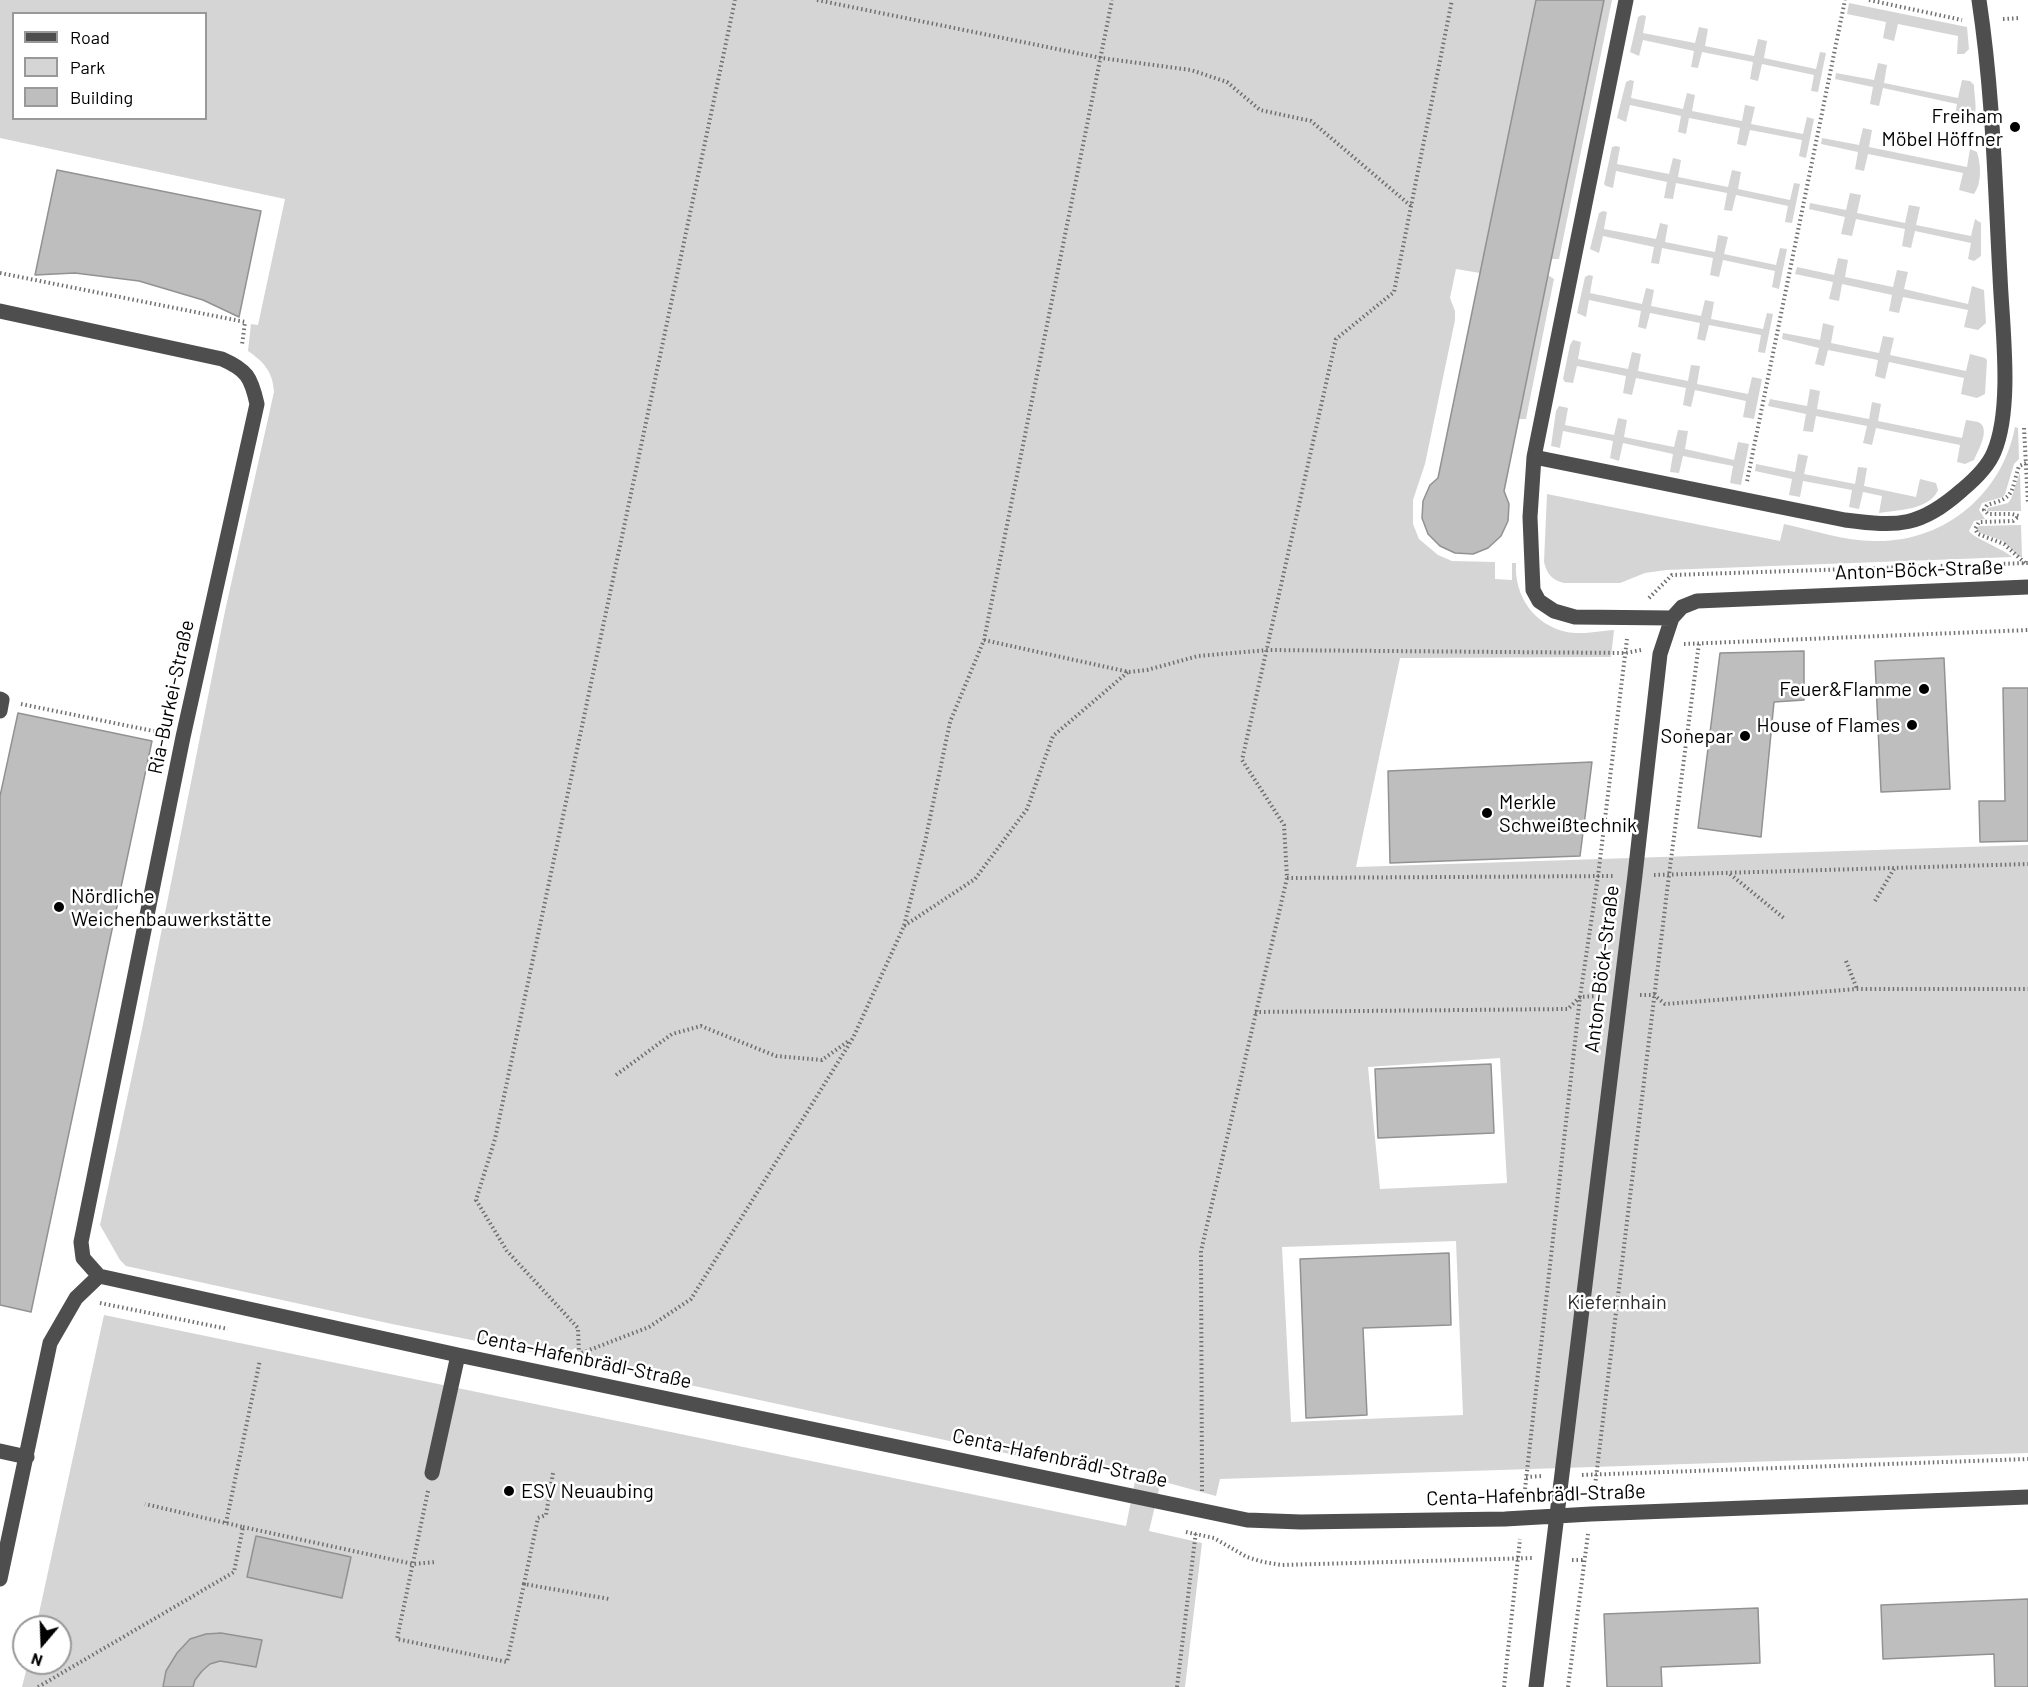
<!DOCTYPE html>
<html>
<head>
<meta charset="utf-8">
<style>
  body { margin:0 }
  #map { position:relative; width:2028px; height:1687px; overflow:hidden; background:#fff; font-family:Barlow,sans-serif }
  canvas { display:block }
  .legend { position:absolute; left:12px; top:12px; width:195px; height:108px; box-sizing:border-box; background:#fff; border:2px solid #999; margin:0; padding:8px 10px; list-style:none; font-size:18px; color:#000 }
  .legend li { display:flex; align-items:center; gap:12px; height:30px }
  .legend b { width:30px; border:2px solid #999 }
  .north { position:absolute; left:12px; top:1615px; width:60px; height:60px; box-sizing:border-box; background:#fff; border:2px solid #999; border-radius:50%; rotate:199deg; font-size:16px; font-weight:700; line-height:24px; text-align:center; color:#000 }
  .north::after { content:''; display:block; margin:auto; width:21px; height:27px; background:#000; clip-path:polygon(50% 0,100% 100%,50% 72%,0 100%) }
</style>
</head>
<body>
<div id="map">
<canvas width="2028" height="1687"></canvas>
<ul class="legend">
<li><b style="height:8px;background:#4e4e4e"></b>Road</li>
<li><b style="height:16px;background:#d5d5d5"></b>Park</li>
<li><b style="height:16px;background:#bebebe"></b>Building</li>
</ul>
<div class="north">N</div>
</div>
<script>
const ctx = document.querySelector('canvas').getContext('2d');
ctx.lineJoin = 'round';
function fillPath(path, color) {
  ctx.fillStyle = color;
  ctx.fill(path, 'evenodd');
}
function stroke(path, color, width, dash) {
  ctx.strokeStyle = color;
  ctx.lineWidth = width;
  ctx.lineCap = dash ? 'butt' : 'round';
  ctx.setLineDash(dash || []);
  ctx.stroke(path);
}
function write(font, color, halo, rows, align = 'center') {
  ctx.font = font + ' Barlow,sans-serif';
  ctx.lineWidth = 5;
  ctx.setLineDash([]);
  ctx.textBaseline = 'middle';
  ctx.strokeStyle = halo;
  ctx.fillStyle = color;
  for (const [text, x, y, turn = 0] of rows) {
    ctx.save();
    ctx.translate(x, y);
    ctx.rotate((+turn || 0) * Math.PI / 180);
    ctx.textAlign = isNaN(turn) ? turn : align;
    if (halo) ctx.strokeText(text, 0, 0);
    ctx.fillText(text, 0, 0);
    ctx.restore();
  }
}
const green = new Path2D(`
  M 0,0 L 1536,0 L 1480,273 L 1456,269 L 1450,298 L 1455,311 L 1455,320 L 1425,464 L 1413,500 L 1413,524 L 1419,539 L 1438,555 L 1452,561 L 1495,562 L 1495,579 L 1512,580 L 1512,563 L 1516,563 C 1514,596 1534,625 1567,632 C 1581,635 1600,631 1614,630 L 1611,657 L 1400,658 L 1356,867 L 2028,845 L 2028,1453 L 1220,1479 L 1216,1496 L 1161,1481 L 1149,1531 L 1202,1543 L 1185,1687 L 22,1687 L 28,1663 L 60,1663 L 60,1627 L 36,1627 L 104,1315 L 1126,1526 L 1136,1476 L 1047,1462 L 583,1362 L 584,1360 L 582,1361 L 576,1348 L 556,1357 L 392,1324 L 126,1266 L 120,1260 L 100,1225 L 143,1024 L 225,611 L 274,392 C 273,372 264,362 248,351 L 251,324 L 258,325 L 285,199 L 0,138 ZM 14,14 L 206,14 L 206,118 L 14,118 ZM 1500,1058 L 1507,1183 L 1380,1189 L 1368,1067 ZM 1456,1241 L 1463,1415 L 1291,1422 L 1282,1247 Z
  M 1604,0 L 1612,0 L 1559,259 L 1551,259 Z
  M 1849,3 L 1967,27 L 1969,49 L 1964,54 L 1957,54 L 1958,36 L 1898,24 L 1894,41 L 1883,38 L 1886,22 L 1847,14 Z
  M 1642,15 L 1646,16 L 1643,33 L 1695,43 L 1699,27 L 1708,29 L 1705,46 L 1754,56 L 1758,39 L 1767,41 L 1764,58 L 1816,69 L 1820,52 L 1826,53 L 1818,92 L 1811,91 L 1814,75 L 1762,64 L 1758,81 L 1750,79 L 1753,62 L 1702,52 L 1698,68 L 1691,67 L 1694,51 L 1643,40 L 1639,56 L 1630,52 L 1638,17 Z
  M 1878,63 L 1887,65 L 1884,83 L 1958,98 L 1962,80 L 1970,81 L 1974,85 C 1974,97 1980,117 1969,124 L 1954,121 L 1957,104 L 1883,88 L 1879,106 L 1870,104 L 1873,87 L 1835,79 L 1836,73 L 1874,80 Z
  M 1630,80 L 1634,81 L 1631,98 L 1683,109 L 1687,93 L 1695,95 L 1692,111 L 1742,121 L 1745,105 L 1755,107 L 1751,124 L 1803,134 L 1807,117 L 1814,119 L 1806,158 L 1799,156 L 1802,140 L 1750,130 L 1746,146 L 1737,144 L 1740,128 L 1689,118 L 1686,134 L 1678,132 L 1681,116 L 1630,105 L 1626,122 L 1617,118 L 1626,82 Z
  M 1863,128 L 1872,130 L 1869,147 L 1967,167 L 1970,149 L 1977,152 C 1981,165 1982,183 1974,194 L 1959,190 L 1963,173 L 1868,154 L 1864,171 L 1855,169 L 1858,152 L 1821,144 L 1822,138 L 1859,145 Z
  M 1616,146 L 1620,147 L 1617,164 L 1669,174 L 1673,158 L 1681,160 L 1678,177 L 1728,187 L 1732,170 L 1741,172 L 1738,189 L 1790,200 L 1794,183 L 1800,184 L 1792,223 L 1785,222 L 1788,206 L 1736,195 L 1732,211 L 1724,210 L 1727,193 L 1676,183 L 1673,199 L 1664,198 L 1667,182 L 1616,171 L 1613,188 L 1606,186 L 1604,184 L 1612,147 Z
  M 1850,193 L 1861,195 L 1857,213 L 1905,223 L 1909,205 L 1920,207 L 1916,225 L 1971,236 L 1975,219 L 1981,223 L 1981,256 L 1974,261 L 1968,259 L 1971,243 L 1915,231 L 1911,248 L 1902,246 L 1905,229 L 1856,219 L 1852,236 L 1841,234 L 1845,217 L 1809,209 L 1810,203 L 1846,210 Z
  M 1603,211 L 1607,212 L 1604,229 L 1656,239 L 1660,223 L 1668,225 L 1665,242 L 1715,252 L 1718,235 L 1728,237 L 1724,254 L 1776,265 L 1780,248 L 1787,249 L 1779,289 L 1772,287 L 1775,271 L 1723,260 L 1719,277 L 1710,275 L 1713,258 L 1662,248 L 1659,264 L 1651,263 L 1654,247 L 1603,236 L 1599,253 L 1590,249 L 1599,213 Z
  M 1838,258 L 1848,260 L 1845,277 L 1893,287 L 1897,270 L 1908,272 L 1904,289 L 1968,304 L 1972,286 L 1984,290 L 1986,323 L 1978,330 L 1964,327 L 1968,310 L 1903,297 L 1899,313 L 1889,311 L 1892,295 L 1842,284 L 1839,301 L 1829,299 L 1833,282 L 1795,274 L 1797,267 L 1834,275 Z
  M 1548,275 L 1554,279 L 1526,419 L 1519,419 Z
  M 1589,275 L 1593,276 L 1590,293 L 1642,304 L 1646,288 L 1654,290 L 1651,306 L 1701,316 L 1705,300 L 1714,302 L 1711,319 L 1763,329 L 1767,313 L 1773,314 L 1765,353 L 1758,352 L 1761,335 L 1709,325 L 1705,341 L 1697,339 L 1700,323 L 1650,313 L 1646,329 L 1638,327 L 1641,311 L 1589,300 L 1586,317 L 1577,313 L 1585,277 Z
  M 1823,323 L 1834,326 L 1831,343 L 1879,353 L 1883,336 L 1894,338 L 1890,355 L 1966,371 L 1970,354 L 1985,358 L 1987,360 L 1985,394 L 1977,398 L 1961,394 L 1964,378 L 1889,362 L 1885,379 L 1875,376 L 1878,360 L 1828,350 L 1824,366 L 1815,364 L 1819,348 L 1782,339 L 1783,333 L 1820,340 Z
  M 1573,340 L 1581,342 L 1578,359 L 1628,369 L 1632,352 L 1641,354 L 1638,371 L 1688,381 L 1691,365 L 1700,366 L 1697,384 L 1748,394 L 1752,377 L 1762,379 L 1754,419 L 1743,417 L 1746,401 L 1695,390 L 1691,407 L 1683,405 L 1686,388 L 1636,378 L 1632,395 L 1623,393 L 1626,376 L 1577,366 L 1573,383 L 1565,382 L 1563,379 L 1570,345 Z
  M 1810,389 L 1820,391 L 1817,409 L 1869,419 L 1872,402 L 1881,404 L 1878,421 L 1962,438 L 1966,420 C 1970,421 1977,421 1980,423 C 1990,430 1978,451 1974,460 L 1965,464 L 1957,462 L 1960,445 L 1876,428 L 1872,445 L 1863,443 L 1867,426 L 1816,416 L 1813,432 L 1803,431 L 1806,414 L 1768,406 L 1770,399 L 1807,406 Z
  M 1559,406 L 1568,408 L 1565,425 L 1614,435 L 1618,418 L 1627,420 L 1624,437 L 1674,447 L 1678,430 L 1688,431 L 1685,449 L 1734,460 L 1738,442 L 1749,444 L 1741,485 L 1730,483 L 1733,466 L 1683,456 L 1679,473 L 1670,472 L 1673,454 L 1623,443 L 1619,461 L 1610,458 L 1613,441 L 1563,431 L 1560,448 L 1551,446 L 1556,411 Z
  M 2015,427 L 2018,428 L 2019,459 L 2014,464 L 2005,494 L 2003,497 L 1982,503 L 1979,510 L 1985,519 L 1974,521 L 1969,531 C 1973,538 2002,548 2012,557 L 1666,570 L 1645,573 L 1620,583 L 1564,583 C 1552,580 1547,574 1544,562 L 1547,494 L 1780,541 L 1784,524 C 1813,530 1844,541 1874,541 C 1943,543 2002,495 2015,427 Z
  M 1798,454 L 1808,456 L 1804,474 L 1855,484 L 1858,467 L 1867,468 L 1864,486 L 1916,497 L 1920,479 L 1936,483 L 1938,490 C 1930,510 1897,510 1879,513 L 1882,496 L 1863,492 L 1859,509 L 1849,507 L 1852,490 L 1803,481 L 1800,497 L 1789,495 L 1792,479 L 1755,471 L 1756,464 L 1795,472 Z
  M 2020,472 L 2021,511 L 1987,511 L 1988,508 L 2008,503 L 2011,499 Z
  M 2021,525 L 2022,557 L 2019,557 L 2003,541 L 1978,532 L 1977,529 L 1979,526 Z`);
const building = new Path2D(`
  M 1536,0 L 1604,0 L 1504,491 L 1509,504 L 1508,521 L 1501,536 L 1488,548 L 1473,554 L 1455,553 L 1440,546 L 1428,534 L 1422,518 L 1423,501 L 1430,485 L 1438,478 Z
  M 57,170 L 261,211 L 239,317 L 203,300 L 139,281 L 75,273 L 35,275 Z
  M 1804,651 L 1804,700 L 1774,702 L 1761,837 L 1698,828 L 1720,653 Z
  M 1944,658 L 1950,789 L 1881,792 L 1875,661 Z
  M 2003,688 L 2028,688 L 2028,841 L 1980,842 L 1979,801 L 2005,801 Z
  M 18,713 L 152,741 L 31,1312 L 0,1305 L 0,796 Z
  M 1592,762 L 1580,856 L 1390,863 L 1388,771 Z
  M 1491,1064 L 1494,1133 L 1378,1138 L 1375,1069 Z
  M 1449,1253 L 1451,1325 L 1363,1328 L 1367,1415 L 1306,1418 L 1300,1259 Z
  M 256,1536 L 351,1557 L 342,1598 L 247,1577 Z
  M 2028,1599 L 2028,1687 L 1995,1687 L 1994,1654 L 1883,1659 L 1881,1605 Z
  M 1758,1608 L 1760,1663 L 1661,1667 L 1662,1687 L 1607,1687 L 1604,1614 Z
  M 221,1633 L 262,1640 L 256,1667 L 220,1661 L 210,1664 L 202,1671 L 195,1680 L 193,1687 L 163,1687 L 166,1671 L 177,1653 L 190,1639 L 206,1634 Z`);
const path = new Path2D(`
  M 817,0 L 1101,58 L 1191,70 L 1227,82 L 1260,110 L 1311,121 L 1411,206
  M 1869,0 L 1962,20
  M 2003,19 L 2020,18
  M 0,273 L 245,322 L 242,345
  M 2024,428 L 2028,503
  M 1747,481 L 1845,0
  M 2025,563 L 2004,544 L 1978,534 L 1975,529 L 1979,522 L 2013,521 L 2019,516 L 2012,514 L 1988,514 L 1984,510 L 1987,505 C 2016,497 2010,493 2019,466 L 2026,463
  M 1649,598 L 1672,575 L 2028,563
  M 984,640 L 1129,672 L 1147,670 L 1198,656 L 1268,650 L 1625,653 L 1641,650
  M 1684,644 L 2028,630
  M 21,704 L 163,733
  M 1730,874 L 1785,919
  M 1654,875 L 2028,864
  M 1287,878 L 1613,876
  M 1875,901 L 1895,867
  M 904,926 L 975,879 L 1027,809 L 1053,736 L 1128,672
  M 1846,961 L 1857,989
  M 1640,995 L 1654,995 L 1665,1004 L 1857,989 L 2028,989
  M 1255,1012 L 1568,1009 L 1580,997 L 1599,996
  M 616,1075 L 672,1034 L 701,1026 L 776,1056 L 822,1060 L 850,1040
  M 100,1303 L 228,1329
  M 579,1354 L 578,1328 L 507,1251 L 476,1200 L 495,1139 L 735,0
  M 578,1360 L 579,1354 L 649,1327 L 691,1299 L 853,1038 L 904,926 L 925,842 L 950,722 L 984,640 L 1112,0
  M 1582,1475 L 2028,1459
  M 1526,1477 L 1542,1476
  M 428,1491 L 397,1639 L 507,1662 L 524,1584 L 609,1599
  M 1202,1491 L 1201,1251 L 1287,878 L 1284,825 L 1242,760 L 1336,339 L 1394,292 L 1452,0
  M 1594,1494 L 1669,875 L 1699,643
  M 1524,1498 L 1580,997 L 1598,876 L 1627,639
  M 226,1523 L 260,1360
  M 243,1527 L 413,1564 L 436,1562
  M 1186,1532 L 1214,1538 L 1247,1557 L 1263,1562 L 1281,1565 L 1532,1558
  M 1572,1560 L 1584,1560
  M 524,1584 L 538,1518 L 546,1515 L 553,1473
  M 38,1687 L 234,1572 L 243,1527 L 145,1504
  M 1177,1687 L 1196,1531
  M 1504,1687 L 1520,1539
  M 1568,1687 L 1588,1534`);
const minor = new Path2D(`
  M 1626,0 L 1534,457 L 1530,517 L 1533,590 L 1539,601 L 1554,611 L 1575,617 L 1672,618
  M 0,311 L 222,359 C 247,370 251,377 257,404 L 183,737 L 81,1242 L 83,1258 L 99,1276
  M 1534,457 L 1845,520 C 1899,527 1920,527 1962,490 C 1974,480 1988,467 1994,452 C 2013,407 2002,326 2000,276 C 1995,184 1993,92 1979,0
  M 0,699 L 2,700 L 0,711
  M 99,1276 L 458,1355 L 1247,1520 L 1301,1522 L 1505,1519 L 1591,1514 L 2028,1497
  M 0,1451 L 27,1457
  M 432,1473 L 458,1355
  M 0,1579 L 50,1343 L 76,1298 L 99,1276
  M 1536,1687 L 1635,875 L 1660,654 L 1672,618 L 1682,607 L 1697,601 L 2028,587`);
const markers = [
  [2015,127,6,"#000"],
  [1924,689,6,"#000"],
  [1912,725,6,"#000"],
  [1745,736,6,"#000"],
  [1487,813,6,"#000"],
  [59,907,6,"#000"],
  [509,1491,6,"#000"]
];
const poiNames = [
  ["Freiham",2003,116],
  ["Möbel Höffner",2003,139],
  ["Feuer&Flamme",1912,689],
  ["House of Flames",1900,725],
  ["Sonepar",1733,736],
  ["Merkle",1499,802,"left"],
  ["Schweißtechnik",1499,825,"left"],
  ["Nördliche",71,896,"left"],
  ["Weichenbauwerkstätte",71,919,"left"],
  ["ESV Neuaubing",521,1491,"left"]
];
const streetNames = [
  ["Anton-Böck-Straße",1919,570,-2],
  ["Ria-Burkei-Straße",171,697,-78],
  ["Anton-Böck-Straße",1602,969,-83],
  ["Centa-Hafenbrädl-Straße",584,1359,12],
  ["Centa-Hafenbrädl-Straße",1060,1458,12],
  ["Centa-Hafenbrädl-Straße",1536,1495,-2]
];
const parkNames = [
  ["Kiefernhain",1617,1302]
];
fillPath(green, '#d5d5d5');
fillPath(building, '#bebebe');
stroke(building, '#929292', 1.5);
stroke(path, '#707070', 4, [1.5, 3]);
stroke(minor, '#4e4e4e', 15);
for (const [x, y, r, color] of markers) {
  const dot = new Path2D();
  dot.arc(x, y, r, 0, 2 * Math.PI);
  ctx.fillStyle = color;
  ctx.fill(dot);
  stroke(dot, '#fff', 2);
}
write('20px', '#000', '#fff', poiNames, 'right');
write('20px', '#000', '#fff', streetNames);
write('20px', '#2c2c2c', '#fff', parkNames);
</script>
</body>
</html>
